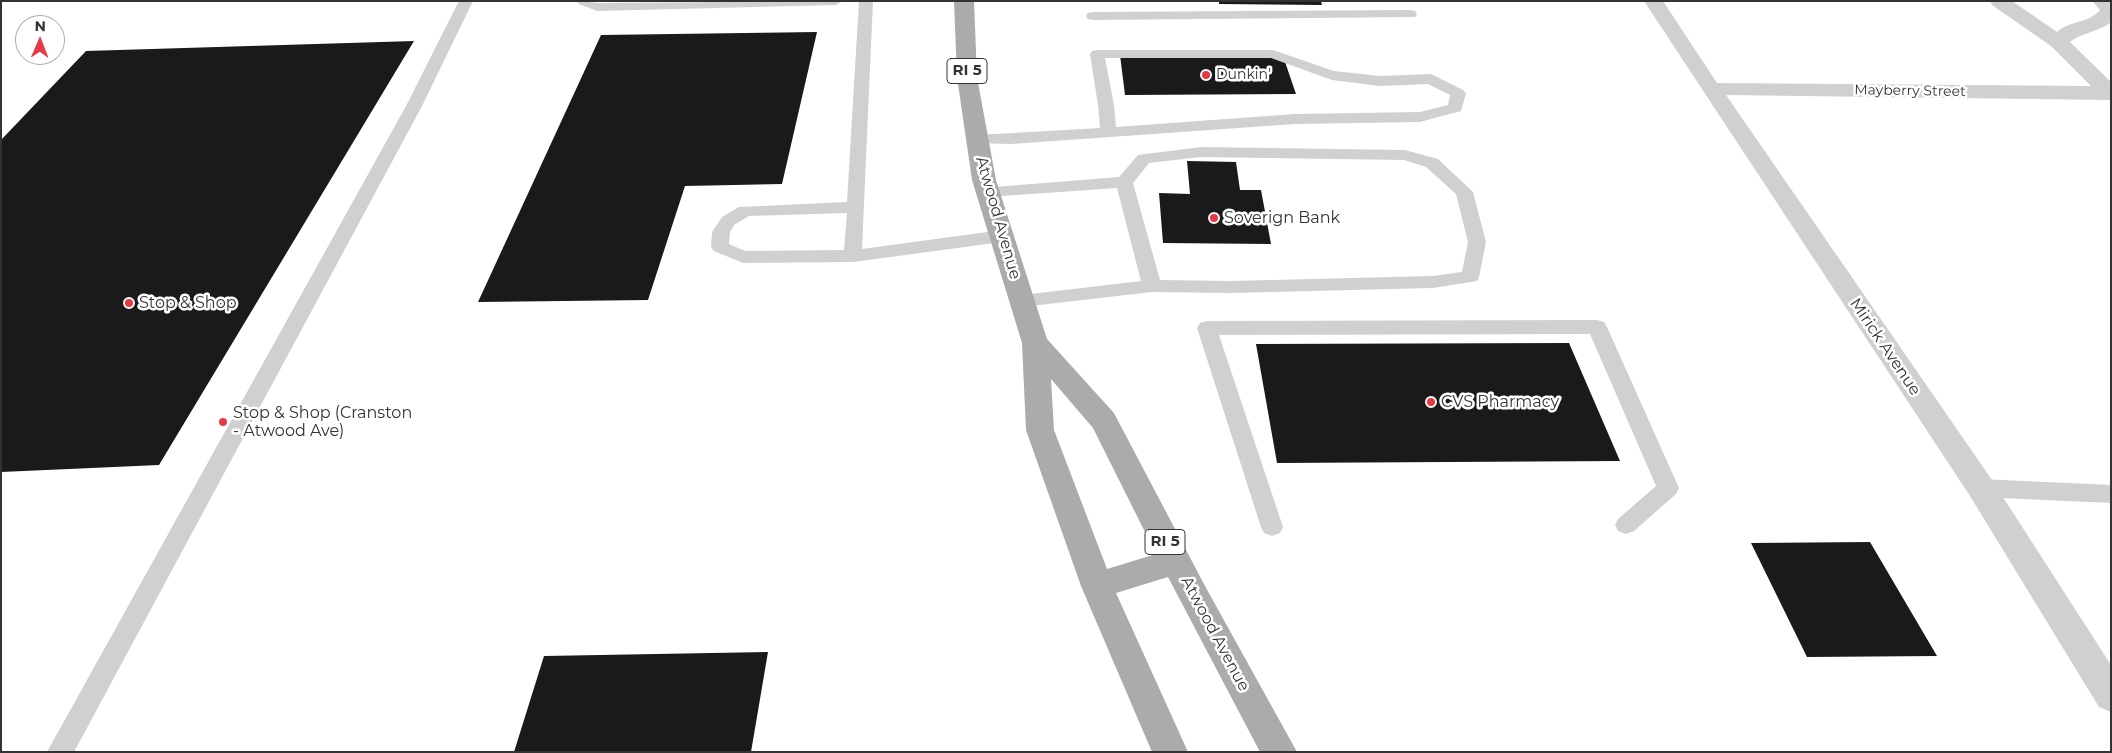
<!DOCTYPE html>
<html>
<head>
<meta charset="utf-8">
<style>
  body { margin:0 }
  #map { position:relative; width:2112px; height:753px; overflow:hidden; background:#fff; font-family:Montserrat,sans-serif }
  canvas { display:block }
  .frame { position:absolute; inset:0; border:2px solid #333; pointer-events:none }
  .north { position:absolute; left:15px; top:15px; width:50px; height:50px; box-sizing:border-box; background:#fff; border:1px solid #adadad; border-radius:50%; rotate:1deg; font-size:14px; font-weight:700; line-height:20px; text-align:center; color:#333 }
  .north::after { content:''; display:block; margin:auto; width:18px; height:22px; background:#e63946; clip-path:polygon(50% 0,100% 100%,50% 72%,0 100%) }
</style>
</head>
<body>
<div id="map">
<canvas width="2112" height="753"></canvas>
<div class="frame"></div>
<div class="north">N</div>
</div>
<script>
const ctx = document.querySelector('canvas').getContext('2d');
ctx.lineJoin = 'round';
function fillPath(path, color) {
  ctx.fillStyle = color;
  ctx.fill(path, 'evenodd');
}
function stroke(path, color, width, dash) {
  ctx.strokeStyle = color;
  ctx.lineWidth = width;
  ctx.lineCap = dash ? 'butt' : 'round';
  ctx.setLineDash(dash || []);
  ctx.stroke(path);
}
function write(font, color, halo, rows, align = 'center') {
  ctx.font = font + ' Montserrat,sans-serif';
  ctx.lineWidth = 5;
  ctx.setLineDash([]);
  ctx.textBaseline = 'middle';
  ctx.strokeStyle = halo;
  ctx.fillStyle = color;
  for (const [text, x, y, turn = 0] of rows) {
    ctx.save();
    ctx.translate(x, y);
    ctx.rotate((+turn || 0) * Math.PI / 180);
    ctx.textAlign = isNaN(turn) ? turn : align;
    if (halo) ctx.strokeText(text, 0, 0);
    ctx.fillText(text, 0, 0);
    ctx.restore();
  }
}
const building = new Path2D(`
  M 1219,1 L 1321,1 L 1322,5 L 1219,4 Z
  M 817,32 L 782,184 L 685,186 L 648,300 L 478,302 L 601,35 Z
  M 414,41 L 159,465 L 1,472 L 1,140 L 86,51 Z
  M 1120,55 L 1283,56 L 1296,94 L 1125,95 Z
  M 1187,161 L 1236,162 L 1240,190 L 1261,190 L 1271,244 L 1163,243 L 1159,193 L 1190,194 Z
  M 1569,343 L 1620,461 L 1277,463 L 1256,344 Z
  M 1870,542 L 1937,656 L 1807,657 L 1751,543 Z
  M 768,652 L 751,752 L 514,752 L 544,656 Z`);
const service = new Path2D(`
  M 459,1 L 473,1 L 422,106 L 74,752 L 47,752 L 406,106 Z
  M 577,1 L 599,3 L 843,1 L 836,5 L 597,11 L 579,4 Z
  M 859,1 L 873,1 L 862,249 L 1002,230 L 1008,232 L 1011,236 L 1008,240 L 1002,242 L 853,262 L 743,263 L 714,251 L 711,247 L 712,232 L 722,217 L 739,207 L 847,202 ZM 847,213 L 844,250 L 745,251 L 729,244 L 730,232 L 734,225 L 749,216 Z
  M 1410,10 L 1415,11 L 1417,14 L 1415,17 L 1093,20 L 1088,19 L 1086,16 L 1088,13 L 1093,12 Z
  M 1097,50 L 1273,50 L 1334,71 L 1380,76 L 1431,74 L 1463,90 L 1466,93 L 1461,111 L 1420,122 L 1295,124 L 1011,144 L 971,143 L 969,140 L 971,137 L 977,135 L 1100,128 L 1098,105 L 1090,54 L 1092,51 ZM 1105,58 L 1271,58 L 1332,80 L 1380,86 L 1428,84 L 1450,95 L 1448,105 L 1420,112 L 1295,114 L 1116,127 L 1114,105 Z
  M 1201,147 L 1405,150 L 1438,159 L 1473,192 L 1486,242 L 1479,277 L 1477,281 L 1433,288 L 1231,293 L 1152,292 L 1022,307 L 1015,306 L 1013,301 L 1015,296 L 1022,295 L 1141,281 L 1117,188 L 988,197 L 982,196 L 979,192 L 982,188 L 1119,177 L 1138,155 ZM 1201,157 L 1404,160 L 1426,167 L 1456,194 L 1468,242 L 1462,272 L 1433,276 L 1231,281 L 1160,280 L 1133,183 L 1149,163 Z
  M 1597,320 L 1604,322 L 1607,327 L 1679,488 L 1676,494 L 1634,531 L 1626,534 L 1618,531 L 1615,525 L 1618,519 L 1656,486 L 1590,334 L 1219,335 L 1283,527 L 1280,533 L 1272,536 L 1264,533 L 1261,527 L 1197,328 L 1200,323 L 1207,321 Z
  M 1981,479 L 2111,485 L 2111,503 L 1981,497 L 1973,494 L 1970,488 L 1973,482 Z`);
const minor = new Path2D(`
  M 1644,1 L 1663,1 L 1717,83 L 2091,86 L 2051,46 L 1992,5 L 1990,1 L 2012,1 L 2057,32 C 2070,20 2088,24 2100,10 L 2092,1 L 2111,1 C 2111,7 2112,16 2111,21 C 2108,29 2078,34 2070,42 L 2111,82 L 2111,100 L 1726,95 L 1992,480 L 2111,665 L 2111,712 L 2099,707 L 1970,496 Z`);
const primary = new Path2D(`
  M 954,1 L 974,1 L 977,77 L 996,180 L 1047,339 L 1114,413 L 1205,586 L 1297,752 L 1260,752 L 1168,577 L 1116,593 L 1188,752 L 1152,752 L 1081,586 L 1026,430 L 1022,343 L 972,180 L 957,77 ZM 1051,379 L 1093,428 L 1156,554 L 1107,569 L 1054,430 Z`);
const markers = [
  [1206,75,5,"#e63946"],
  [1214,218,5,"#e63946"],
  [129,303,5,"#e63946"],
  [1431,402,5,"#e63946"],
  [223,422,5,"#e63946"]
];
const farPoinames = [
  ["Dunkin'",1216,75]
];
const farStreetnames = [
  ["Mayberry Street",1910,91,1]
];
const shields = [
  [967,71,40],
  [1165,542,40]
];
const shieldNames = [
  ["RI 5",967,71],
  ["RI 5",1165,542]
];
const streetNames = [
  ["Atwood Avenue",998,218,74],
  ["Mirick Avenue",1885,347,56],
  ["Atwood Avenue",1215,634,62]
];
const poiNames = [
  ["Soverign Bank",1224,218],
  ["Stop & Shop",139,303],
  ["CVS Pharmacy",1441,402],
  ["Stop & Shop (Cranston",233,413],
  ["- Atwood Ave)",233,431]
];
fillPath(building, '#1a1a1a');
fillPath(service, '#d0d0d0');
fillPath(minor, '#d0d0d0');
fillPath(primary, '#ababab');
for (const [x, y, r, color] of markers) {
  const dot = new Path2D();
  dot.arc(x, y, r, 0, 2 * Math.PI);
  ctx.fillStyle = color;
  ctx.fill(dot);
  stroke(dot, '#fff', 2);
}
write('14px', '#333', '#fff', farPoinames, 'left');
write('14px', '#333', '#fff', farStreetnames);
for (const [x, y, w] of shields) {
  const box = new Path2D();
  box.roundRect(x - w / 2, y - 12.5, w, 25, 4);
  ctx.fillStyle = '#fff';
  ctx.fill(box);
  stroke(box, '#333', 1);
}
write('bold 15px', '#333', null, shieldNames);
write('16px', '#333', '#fff', streetNames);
write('16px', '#333', '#fff', poiNames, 'left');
</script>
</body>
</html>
